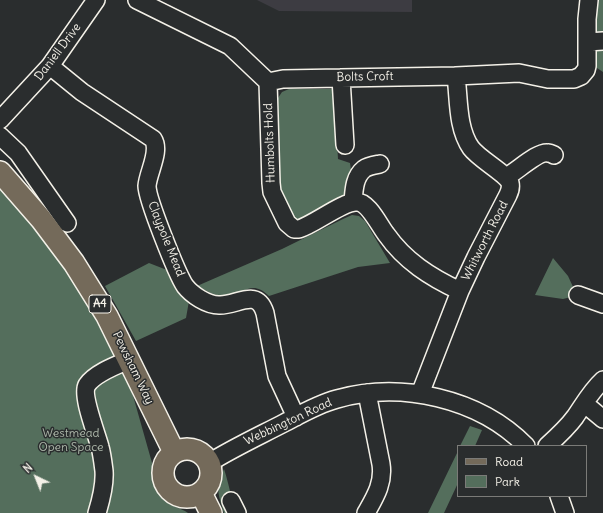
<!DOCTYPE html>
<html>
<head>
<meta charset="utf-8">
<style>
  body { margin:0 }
  #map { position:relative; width:603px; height:513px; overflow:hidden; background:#2a2d2e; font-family:Delius,sans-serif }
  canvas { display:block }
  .legend { position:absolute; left:457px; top:445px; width:130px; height:52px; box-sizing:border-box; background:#2a2d2e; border:1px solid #7b7b78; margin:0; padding:5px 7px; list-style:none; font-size:12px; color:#f4f1e8 }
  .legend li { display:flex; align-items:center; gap:8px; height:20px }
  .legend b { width:20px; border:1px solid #7b7b78 }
  .north { position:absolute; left:16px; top:457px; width:40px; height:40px; -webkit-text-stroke:3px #2a2d2e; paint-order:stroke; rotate:317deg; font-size:11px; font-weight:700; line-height:16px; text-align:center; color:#f4f1e8 }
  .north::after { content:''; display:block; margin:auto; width:14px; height:18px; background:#f4f1e8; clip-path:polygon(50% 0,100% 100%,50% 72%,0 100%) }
</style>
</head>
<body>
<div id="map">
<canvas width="603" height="513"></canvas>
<ul class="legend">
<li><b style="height:5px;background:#746a5a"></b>Road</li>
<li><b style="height:11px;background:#546e5c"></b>Park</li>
</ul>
<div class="north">N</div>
</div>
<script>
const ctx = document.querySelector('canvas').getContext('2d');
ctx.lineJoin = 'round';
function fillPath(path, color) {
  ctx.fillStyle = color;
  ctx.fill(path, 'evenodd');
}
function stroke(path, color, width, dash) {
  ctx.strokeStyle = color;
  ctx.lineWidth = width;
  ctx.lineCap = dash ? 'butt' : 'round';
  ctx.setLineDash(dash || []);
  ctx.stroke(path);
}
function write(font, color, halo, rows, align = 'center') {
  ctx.font = font + ' Delius,sans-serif';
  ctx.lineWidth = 3;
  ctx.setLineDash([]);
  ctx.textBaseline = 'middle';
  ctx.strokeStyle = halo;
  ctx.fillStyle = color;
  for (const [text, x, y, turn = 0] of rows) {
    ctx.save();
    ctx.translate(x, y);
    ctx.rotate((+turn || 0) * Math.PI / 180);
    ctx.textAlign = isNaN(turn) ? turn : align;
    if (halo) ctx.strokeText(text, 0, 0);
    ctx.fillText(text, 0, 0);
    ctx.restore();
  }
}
const built = new Path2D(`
  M 257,0 L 412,0 L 412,12 L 279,11 Z`);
const green = new Path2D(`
  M 596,0 L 603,0 L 603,72 L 594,66 Z
  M 289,89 L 334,89 L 338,159 L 350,163 L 354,191 L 299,220 L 292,221 L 279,199 L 276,101 L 282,92 Z
  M 0,182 L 20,204 L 90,301 L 114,351 C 116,362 120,370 128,378 L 158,484 L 169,504 L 185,511 L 188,513 L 0,513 Z
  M 352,215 L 359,216 L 365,221 L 390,263 L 358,267 L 269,296 C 251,279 246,294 226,296 C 216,297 205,290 197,286 L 282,249 L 343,219 Z
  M 553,258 L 568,276 L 574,289 L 571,297 L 563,299 L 535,295 Z
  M 149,263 L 167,270 C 172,282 179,293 189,301 L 186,318 L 136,341 L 105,286 Z
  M 470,426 L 482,430 L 475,446 L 460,446 Z
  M 458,451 L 458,483 L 444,513 L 428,513 Z
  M 224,469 C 229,484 231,499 237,513 L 224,513 C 218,493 215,489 224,469 Z`);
const minor = new Path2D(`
  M 137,0 L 230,46 L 268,82 L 283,79 L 456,76 L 519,73 L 548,79 L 574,79 L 581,76 L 586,70 L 587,66 L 587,19 L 589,0
  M 588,42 L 603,41
  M 50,66 L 82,92 L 153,139 C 161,151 148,172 147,186 C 147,199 177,274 185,286 C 192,295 207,305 219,305 C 237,306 257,287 265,313 L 277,376 L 296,417
  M 341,78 L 345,145
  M 268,82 L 271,183 L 272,192 L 287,223 L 294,229 L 299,229 C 315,224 342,202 356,202 C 368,201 379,225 386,234 C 405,261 430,277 460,291
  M 0,120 L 50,66 L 96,0
  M 0,136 L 18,153 L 67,223
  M 506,177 C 516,172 538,151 548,153 C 550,153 552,154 554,155
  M 353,202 C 354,191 354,177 364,169 C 368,166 375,165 380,164
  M 578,295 L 603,304
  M 420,394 L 460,291 L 476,257 L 508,195 C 510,191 511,187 510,183 C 507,174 479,159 471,148 C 457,128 459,99 456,76
  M 583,405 L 591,409 L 603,419
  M 547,446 C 557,437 567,428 575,417 C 584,404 591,391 603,380
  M 209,463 C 233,448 259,436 284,423 C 301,414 318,404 337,399 C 401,381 479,398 526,446
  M 559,496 L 565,513
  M 231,501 L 237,513
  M 97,513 C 101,500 105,485 104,471 C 103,463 102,454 100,447 C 97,435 81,395 87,385 C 95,373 117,365 129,360
  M 366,513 C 375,497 384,483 381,464 L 367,393`);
const major = new Path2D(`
  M 0,172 L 41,219 L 74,263 L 107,316 L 174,452
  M163 473a24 24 0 1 1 48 0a24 24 0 1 1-48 0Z
  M 201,493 L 211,513`);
const shields = [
  [100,304,22]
];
const shieldNames = [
  ["A4",100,304]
];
const streetNames = [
  ["Daniell Drive",58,52,-53],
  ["Bolts Croft",365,77,-1],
  ["Humbolts Hold",270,143,-92],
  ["Claypole Mead",166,239,68],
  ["Whitworth Road",485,241,-63],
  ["Pewsham Way",133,368,64],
  ["Webbington Road",288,422,-25]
];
const parkNames = [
  ["Westmead",71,434],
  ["Open Space",71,448]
];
fillPath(built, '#3d3c42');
fillPath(green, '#546e5c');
stroke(minor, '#f4f1e8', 20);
stroke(major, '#f4f1e8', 24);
stroke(minor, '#2a2d2e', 17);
stroke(major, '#746a5a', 21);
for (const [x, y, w] of shields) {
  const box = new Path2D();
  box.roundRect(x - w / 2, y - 9, w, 18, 3);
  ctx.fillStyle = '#2a2d2e';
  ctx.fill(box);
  stroke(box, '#f4f1e8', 1);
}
write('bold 11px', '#f4f1e8', null, shieldNames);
write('12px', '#f4f1e8', '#2a2d2e', streetNames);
write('12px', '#acb6a9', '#2a2d2e', parkNames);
</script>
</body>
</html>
